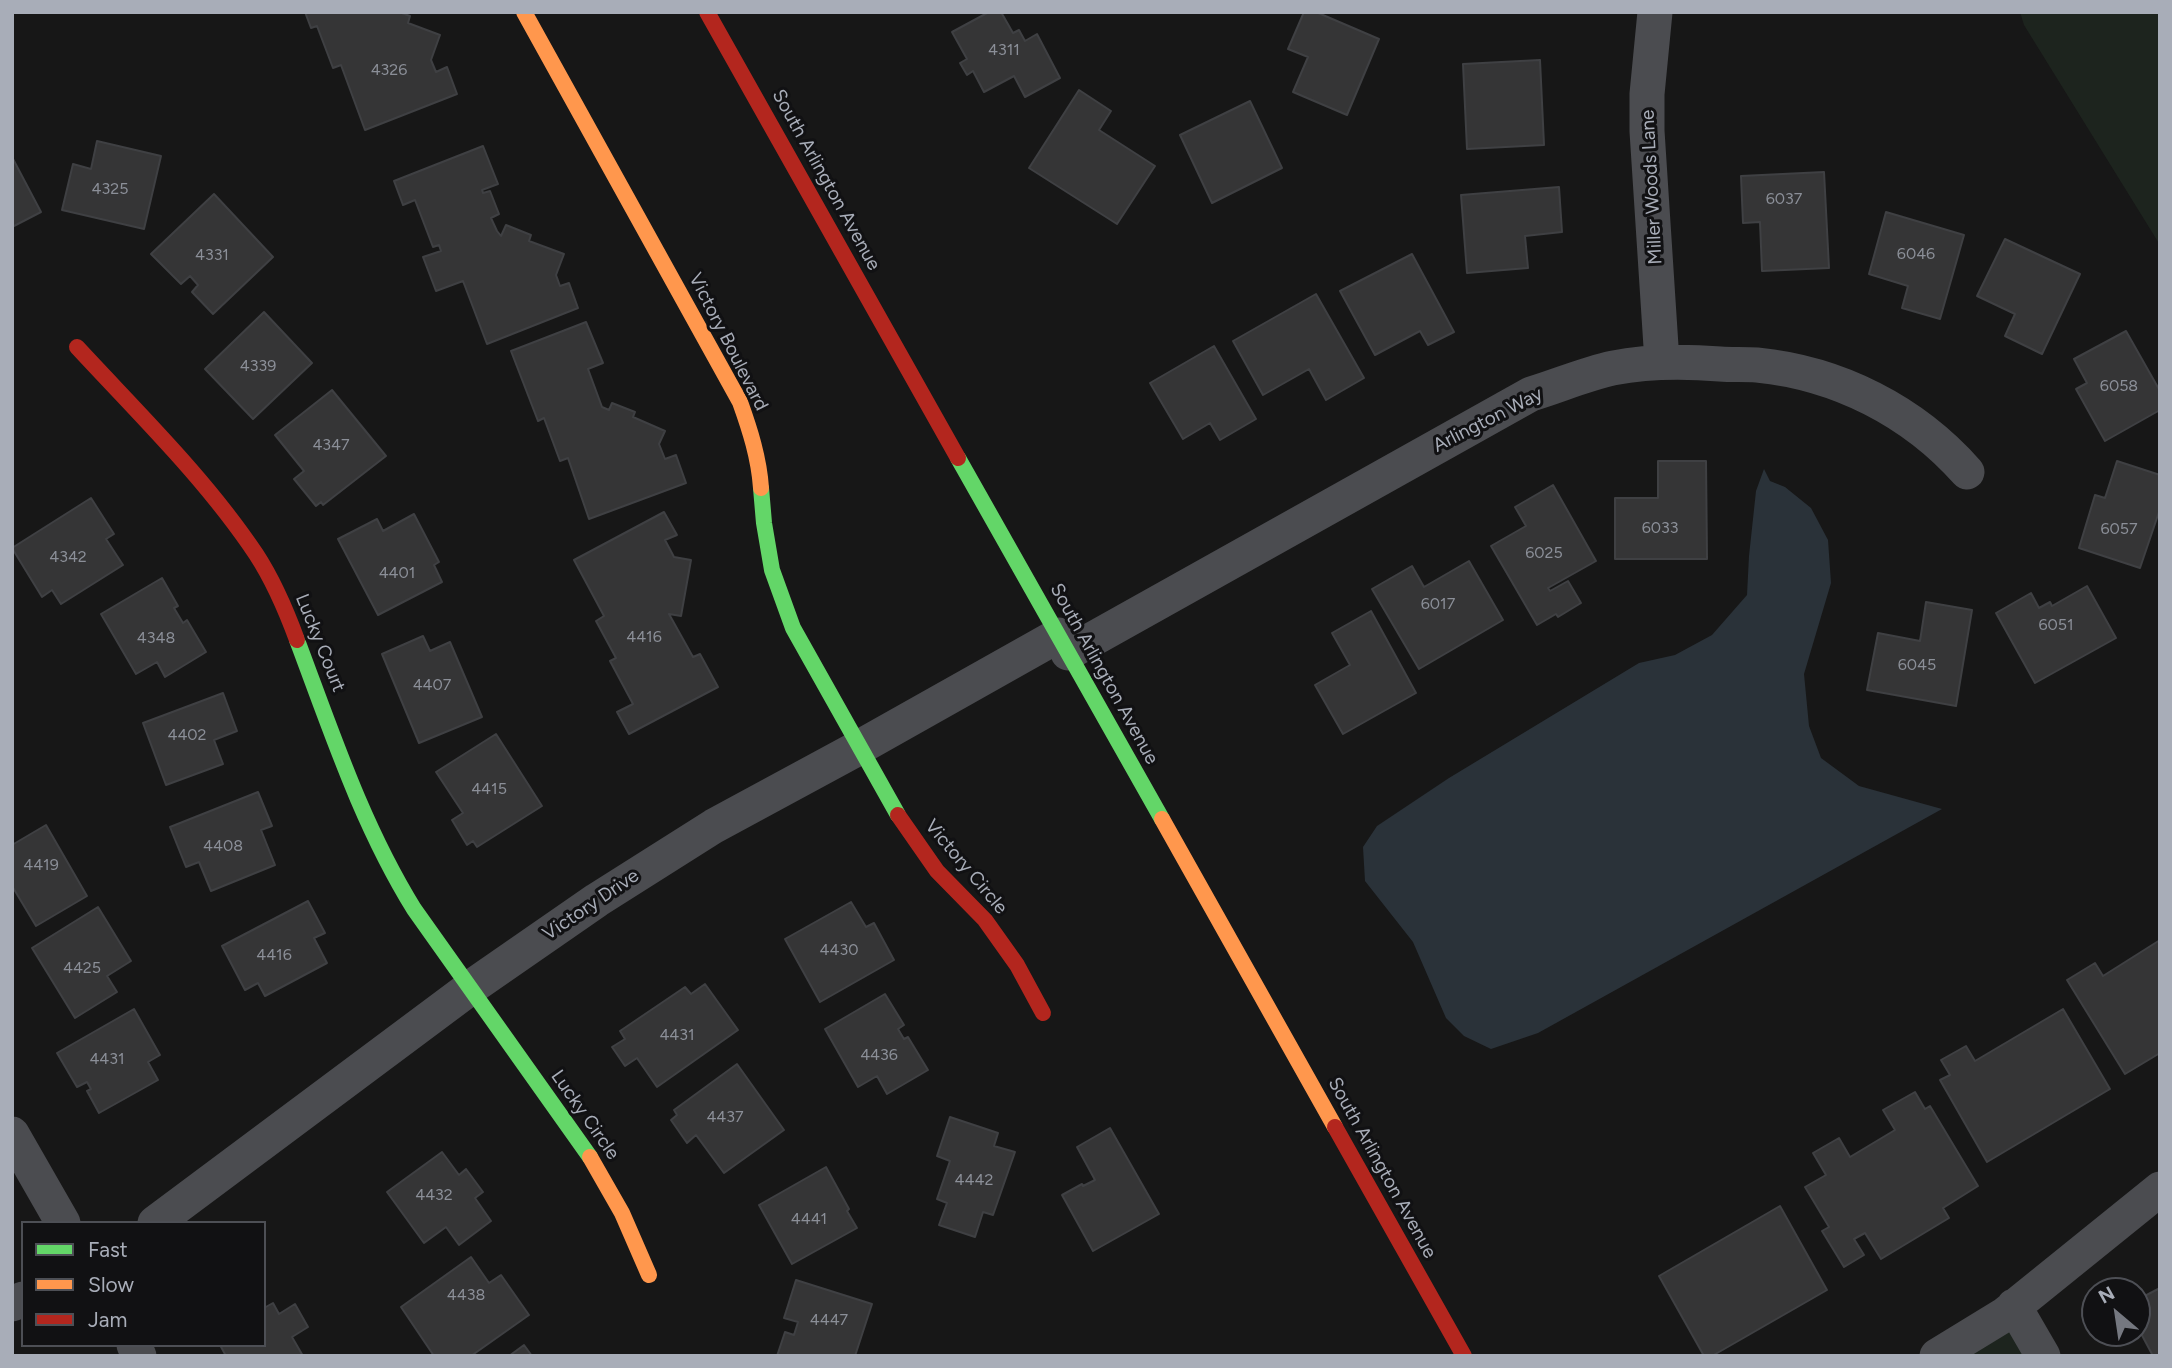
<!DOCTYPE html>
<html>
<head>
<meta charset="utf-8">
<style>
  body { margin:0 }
  #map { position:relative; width:2172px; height:1368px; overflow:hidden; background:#171717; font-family:Figtree,sans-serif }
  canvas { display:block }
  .frame { position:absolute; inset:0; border:14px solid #a8adb8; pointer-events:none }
  .legend { position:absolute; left:21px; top:1221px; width:245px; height:126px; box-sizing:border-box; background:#111113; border:2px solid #4d4f55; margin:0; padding:9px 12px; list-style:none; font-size:21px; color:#a8adb8 }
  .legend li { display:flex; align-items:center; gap:14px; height:35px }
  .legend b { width:35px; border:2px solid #4d4f55 }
  .north { position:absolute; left:2081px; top:1277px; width:70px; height:70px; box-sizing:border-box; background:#111113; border:2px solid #4d4f55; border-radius:50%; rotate:331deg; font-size:19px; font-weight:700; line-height:28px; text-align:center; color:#a8adb8 }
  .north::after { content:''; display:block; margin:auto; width:24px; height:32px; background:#757880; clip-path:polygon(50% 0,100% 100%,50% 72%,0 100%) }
</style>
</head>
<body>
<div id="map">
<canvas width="2172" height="1368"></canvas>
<div class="frame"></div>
<ul class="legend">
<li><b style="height:9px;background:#63d668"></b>Fast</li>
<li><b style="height:9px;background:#ff974d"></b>Slow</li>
<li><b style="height:9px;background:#b3261e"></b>Jam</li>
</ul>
<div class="north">N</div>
</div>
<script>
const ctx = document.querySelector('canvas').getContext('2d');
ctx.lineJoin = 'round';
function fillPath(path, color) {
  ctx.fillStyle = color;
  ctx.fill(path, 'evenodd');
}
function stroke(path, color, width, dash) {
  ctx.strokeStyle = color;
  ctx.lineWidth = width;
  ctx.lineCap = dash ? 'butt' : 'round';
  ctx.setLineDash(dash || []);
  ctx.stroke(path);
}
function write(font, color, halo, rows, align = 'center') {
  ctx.font = font + ' Figtree,sans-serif';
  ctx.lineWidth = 6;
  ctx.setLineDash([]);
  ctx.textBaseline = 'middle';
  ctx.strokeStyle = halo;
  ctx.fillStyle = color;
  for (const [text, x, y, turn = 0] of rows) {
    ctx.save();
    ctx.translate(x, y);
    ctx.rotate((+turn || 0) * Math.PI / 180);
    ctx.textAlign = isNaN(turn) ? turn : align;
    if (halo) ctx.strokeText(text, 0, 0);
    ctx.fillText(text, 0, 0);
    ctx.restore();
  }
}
const green = new Path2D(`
  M 2020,12 L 2160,12 L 2160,245 L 2024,25 Z
  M 2004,1315 L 2043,1356 L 1937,1356 Z`);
const water = new Path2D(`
  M 1764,469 L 1770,481 L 1785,487 L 1811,508 L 1828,540 L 1831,583 L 1804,674 L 1809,726 L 1821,758 L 1859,786 L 1942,809 L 1538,1033 L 1491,1049 L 1464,1036 L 1446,1018 L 1413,942 L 1365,881 L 1363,847 L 1377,826 L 1449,778 L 1639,663 L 1675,655 L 1712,635 L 1747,595 L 1749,556 L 1756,491 Z`);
const building = new Path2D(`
  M 305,12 L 399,12 L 410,16 L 408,23 L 440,35 L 431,60 L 436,72 L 447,67 L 457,94 L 365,130 L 341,65 L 333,68 L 317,26 L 311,28 Z
  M 989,12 L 1001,12 L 1013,33 L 1019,30 L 1025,41 L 1037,34 L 1060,78 L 1025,97 L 1014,76 L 984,92 L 973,71 L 967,75 L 960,63 L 967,59 L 952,32 Z
  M 1304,12 L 1316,12 L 1379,39 L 1347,115 L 1293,92 L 1308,57 L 1288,49 Z
  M 1540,60 L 1544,145 L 1467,149 L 1463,64 Z
  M 1079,90 L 1111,111 L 1099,130 L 1155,166 L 1117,224 L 1029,168 Z
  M 1250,101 L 1282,168 L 1212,203 L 1180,135 Z
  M 97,141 L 161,156 L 144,229 L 62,210 L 73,164 L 91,169 Z
  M 483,146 L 498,184 L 482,190 L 483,193 L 490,191 L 499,214 L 491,218 L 497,231 L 501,236 L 506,225 L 531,235 L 529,241 L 564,254 L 556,275 L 560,286 L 569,283 L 578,308 L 487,344 L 463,281 L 436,291 L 423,257 L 441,251 L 439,245 L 433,247 L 415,200 L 403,205 L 394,181 Z
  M 12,157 L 41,212 L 12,227 Z
  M 1824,172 L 1829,268 L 1762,271 L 1760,222 L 1743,223 L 1741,176 Z
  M 1559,187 L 1562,232 L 1525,236 L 1528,268 L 1467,273 L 1461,195 Z
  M 214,194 L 273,257 L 213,314 L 192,292 L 198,285 L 190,276 L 181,284 L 151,254 Z
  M 1886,212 L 1964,235 L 1940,319 L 1902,308 L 1908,286 L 1869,274 Z
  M 2005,239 L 2080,274 L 2042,354 L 2005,336 L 2015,314 L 1977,296 Z
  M 1412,254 L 1454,332 L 1428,345 L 1420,331 L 1375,355 L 1340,291 Z
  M 1316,294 L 1364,378 L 1326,400 L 1309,369 L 1263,395 L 1233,341 Z
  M 264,312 L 312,363 L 253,419 L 205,369 Z
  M 586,322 L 603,363 L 588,369 L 602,407 L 609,410 L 612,403 L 635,412 L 633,417 L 665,431 L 659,444 L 665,459 L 676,455 L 686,483 L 589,519 L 568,458 L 560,461 L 544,418 L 538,421 L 511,351 Z
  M 2126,331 L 2160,391 L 2160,410 L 2105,441 L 2076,389 L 2087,383 L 2074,359 Z
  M 1214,346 L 1256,419 L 1220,440 L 1210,423 L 1183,439 L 1150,383 Z
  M 332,390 L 386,456 L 323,505 L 321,502 L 316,506 L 294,479 L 304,471 L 275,435 Z
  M 1658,461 L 1706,461 L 1707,559 L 1615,559 L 1615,498 L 1658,498 Z
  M 2117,461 L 2160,475 L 2160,509 L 2140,568 L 2079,548 L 2095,495 L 2105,498 Z
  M 1553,485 L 1596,561 L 1548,588 L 1550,591 L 1568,581 L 1581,603 L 1558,617 L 1556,614 L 1537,625 L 1491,546 L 1526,526 L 1515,507 Z
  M 91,498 L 114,534 L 106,539 L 123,565 L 61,604 L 52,590 L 42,597 L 12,548 Z
  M 664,512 L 677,535 L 665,540 L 674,557 L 691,560 L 681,616 L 669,614 L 693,657 L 700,654 L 718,687 L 629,734 L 617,712 L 633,704 L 610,661 L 616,658 L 596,621 L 604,616 L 574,560 Z
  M 414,514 L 439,562 L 434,565 L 442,582 L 378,615 L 338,539 L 377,519 L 383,531 Z
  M 1469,561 L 1503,620 L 1419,669 L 1372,589 L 1412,566 L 1424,587 Z
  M 162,578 L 178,606 L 174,608 L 183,623 L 187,620 L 206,652 L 165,677 L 157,662 L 136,674 L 101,614 Z
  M 2087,586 L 2116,638 L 2035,683 L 1996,613 L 2031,593 L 2039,608 L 2050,602 L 2052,606 Z
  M 1926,602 L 1972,610 L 1956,706 L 1867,690 L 1878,633 L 1920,641 Z
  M 1371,611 L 1416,693 L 1343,734 L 1315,685 L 1350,665 L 1332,633 Z
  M 423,636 L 430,651 L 450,642 L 482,717 L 419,743 L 382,654 Z
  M 223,693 L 237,731 L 214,740 L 223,764 L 166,785 L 143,723 Z
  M 496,734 L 542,806 L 477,847 L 473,841 L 467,845 L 452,820 L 463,813 L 436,772 Z
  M 258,792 L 272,826 L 261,830 L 275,865 L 211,891 L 199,862 L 186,867 L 170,827 Z
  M 46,825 L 87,896 L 36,926 L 12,886 L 12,845 Z
  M 308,901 L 325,933 L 314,938 L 327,963 L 265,996 L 258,983 L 245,990 L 222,946 Z
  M 851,902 L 866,927 L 874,923 L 894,960 L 820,1002 L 785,939 Z
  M 98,907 L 131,961 L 107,976 L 117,992 L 75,1018 L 32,948 Z
  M 2160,940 L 2160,1053 L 2125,1074 L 2067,980 L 2095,963 L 2103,976 Z
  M 705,984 L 738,1030 L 657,1087 L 637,1058 L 625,1066 L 612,1047 L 625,1039 L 620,1031 L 685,987 L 691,994 Z
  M 885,994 L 904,1025 L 898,1029 L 904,1039 L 908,1037 L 928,1070 L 887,1094 L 877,1076 L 858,1087 L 825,1029 Z
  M 134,1009 L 160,1055 L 148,1062 L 158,1080 L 99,1113 L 87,1091 L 91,1089 L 87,1082 L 77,1087 L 57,1053 Z
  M 2063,1009 L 2110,1089 L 1987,1162 L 1940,1080 L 1950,1075 L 1941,1060 L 1966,1046 L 1975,1061 Z
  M 737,1064 L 784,1130 L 724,1173 L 696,1135 L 687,1143 L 671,1120 L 677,1115 L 674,1110 Z
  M 1915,1092 L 1925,1109 L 1930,1106 L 1978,1186 L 1943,1208 L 1949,1218 L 1881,1259 L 1865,1233 L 1854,1239 L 1864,1255 L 1844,1267 L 1822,1231 L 1829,1227 L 1805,1187 L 1826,1175 L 1813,1153 L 1839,1138 L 1850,1157 L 1895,1130 L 1883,1110 Z
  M 950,1117 L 998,1133 L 994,1146 L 1015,1152 L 993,1215 L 983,1212 L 975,1237 L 939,1225 L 947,1203 L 937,1199 L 950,1161 L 937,1156 Z
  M 1110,1128 L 1159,1214 L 1093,1251 L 1062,1195 L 1082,1184 L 1083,1186 L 1095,1180 L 1077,1147 Z
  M 442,1152 L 459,1175 L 466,1169 L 483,1192 L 475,1198 L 491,1221 L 459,1245 L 446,1227 L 424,1243 L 387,1192 Z
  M 826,1167 L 849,1209 L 847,1211 L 857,1228 L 792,1264 L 759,1205 Z
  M 1780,1206 L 1827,1290 L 1712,1356 L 1704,1356 L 1659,1276 Z
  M 471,1257 L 489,1283 L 501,1275 L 529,1315 L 471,1356 L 434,1356 L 401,1307 Z
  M 796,1280 L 872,1304 L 855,1356 L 777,1356 L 785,1332 L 794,1335 L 798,1322 L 784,1318 Z
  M 2160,1288 L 2160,1356 L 2153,1356 L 2137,1326 L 2137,1300 Z
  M 273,1303 L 279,1314 L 295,1304 L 308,1327 L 292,1337 L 303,1356 L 226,1356 L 220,1345 L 264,1345 L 264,1308 Z
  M 524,1345 L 532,1356 L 509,1356 Z`);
const street = new Path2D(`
  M 1655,12 L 1647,94 L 1647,131 L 1662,362
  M 1068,653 L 1531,394 C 1558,386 1585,374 1613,368 C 1648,361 1684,361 1720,364 C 1732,365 1745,364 1757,365 C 1838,373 1913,411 1967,472
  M 12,1134 L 63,1223
  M 155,1223 L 470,988 L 597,900 L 714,826 L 860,747 L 1059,635
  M 12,1304 L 23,1299
  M 2014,1306 L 2043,1356
  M 134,1345 L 139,1356
  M 1937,1356 L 2004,1315 L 2160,1189`);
const fast = new Path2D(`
  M 958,458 L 1162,819
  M 761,488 L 764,523 L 772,570 L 793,628 L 898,815
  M 297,640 C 332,733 362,825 414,909 L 590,1157`);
const slow = new Path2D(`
  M 524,12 L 740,402 C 750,430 759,458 761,488
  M 1162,819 L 1335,1127
  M 590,1157 L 622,1213 L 649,1275`);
const jam = new Path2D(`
  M 707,12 L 958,458
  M 77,347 C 138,413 206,479 256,554 C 273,580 286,610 297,640
  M 898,815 L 937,871 L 985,920 L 1017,965 L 1043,1013
  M 1335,1127 L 1464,1356`);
const numberNames = [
  ["4311",1004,50],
  ["4326",389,70],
  ["4325",110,189],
  ["6037",1784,199],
  ["6046",1916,254],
  ["4331",212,255],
  ["4339",258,366],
  ["6058",2119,386],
  ["4347",331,445],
  ["6033",1660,528],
  ["6057",2119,529],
  ["6025",1544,553],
  ["4342",68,557],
  ["4401",397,573],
  ["6017",1438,604],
  ["6051",2056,625],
  ["4416",644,637],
  ["4348",156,638],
  ["6045",1917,665],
  ["4407",432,685],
  ["4402",187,735],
  ["4415",489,789],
  ["4408",223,846],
  ["4419",41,865],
  ["4430",839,950],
  ["4416",274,955],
  ["4425",82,968],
  ["4431",677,1035],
  ["4436",879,1055],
  ["4431",107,1059],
  ["4437",725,1117],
  ["4442",974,1180],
  ["4432",434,1195],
  ["4441",809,1219],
  ["4438",466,1295],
  ["4447",829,1320]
];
const streetNames = [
  ["South Arlington Avenue",826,180,61],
  ["Miller Woods Lane",1652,187,-93],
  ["Victory Boulevard",728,342,63],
  ["Arlington Way",1488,420,-27],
  ["Lucky Court",320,643,68],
  ["South Arlington Avenue",1104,674,61],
  ["Victory Circle",966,867,50],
  ["Victory Drive",591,905,-34],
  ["Lucky Circle",585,1115,55],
  ["South Arlington Avenue",1382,1168,61]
];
fillPath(green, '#1d241e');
fillPath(water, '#2a3239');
fillPath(building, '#353536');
stroke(building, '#3f4043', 2);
stroke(street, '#4b4c50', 35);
stroke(fast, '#63d668', 16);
stroke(slow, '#ff974d', 16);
stroke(jam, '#b3261e', 16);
write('16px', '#8b8f98', null, numberNames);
write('19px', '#a8adb8', '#111113', streetNames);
</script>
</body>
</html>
